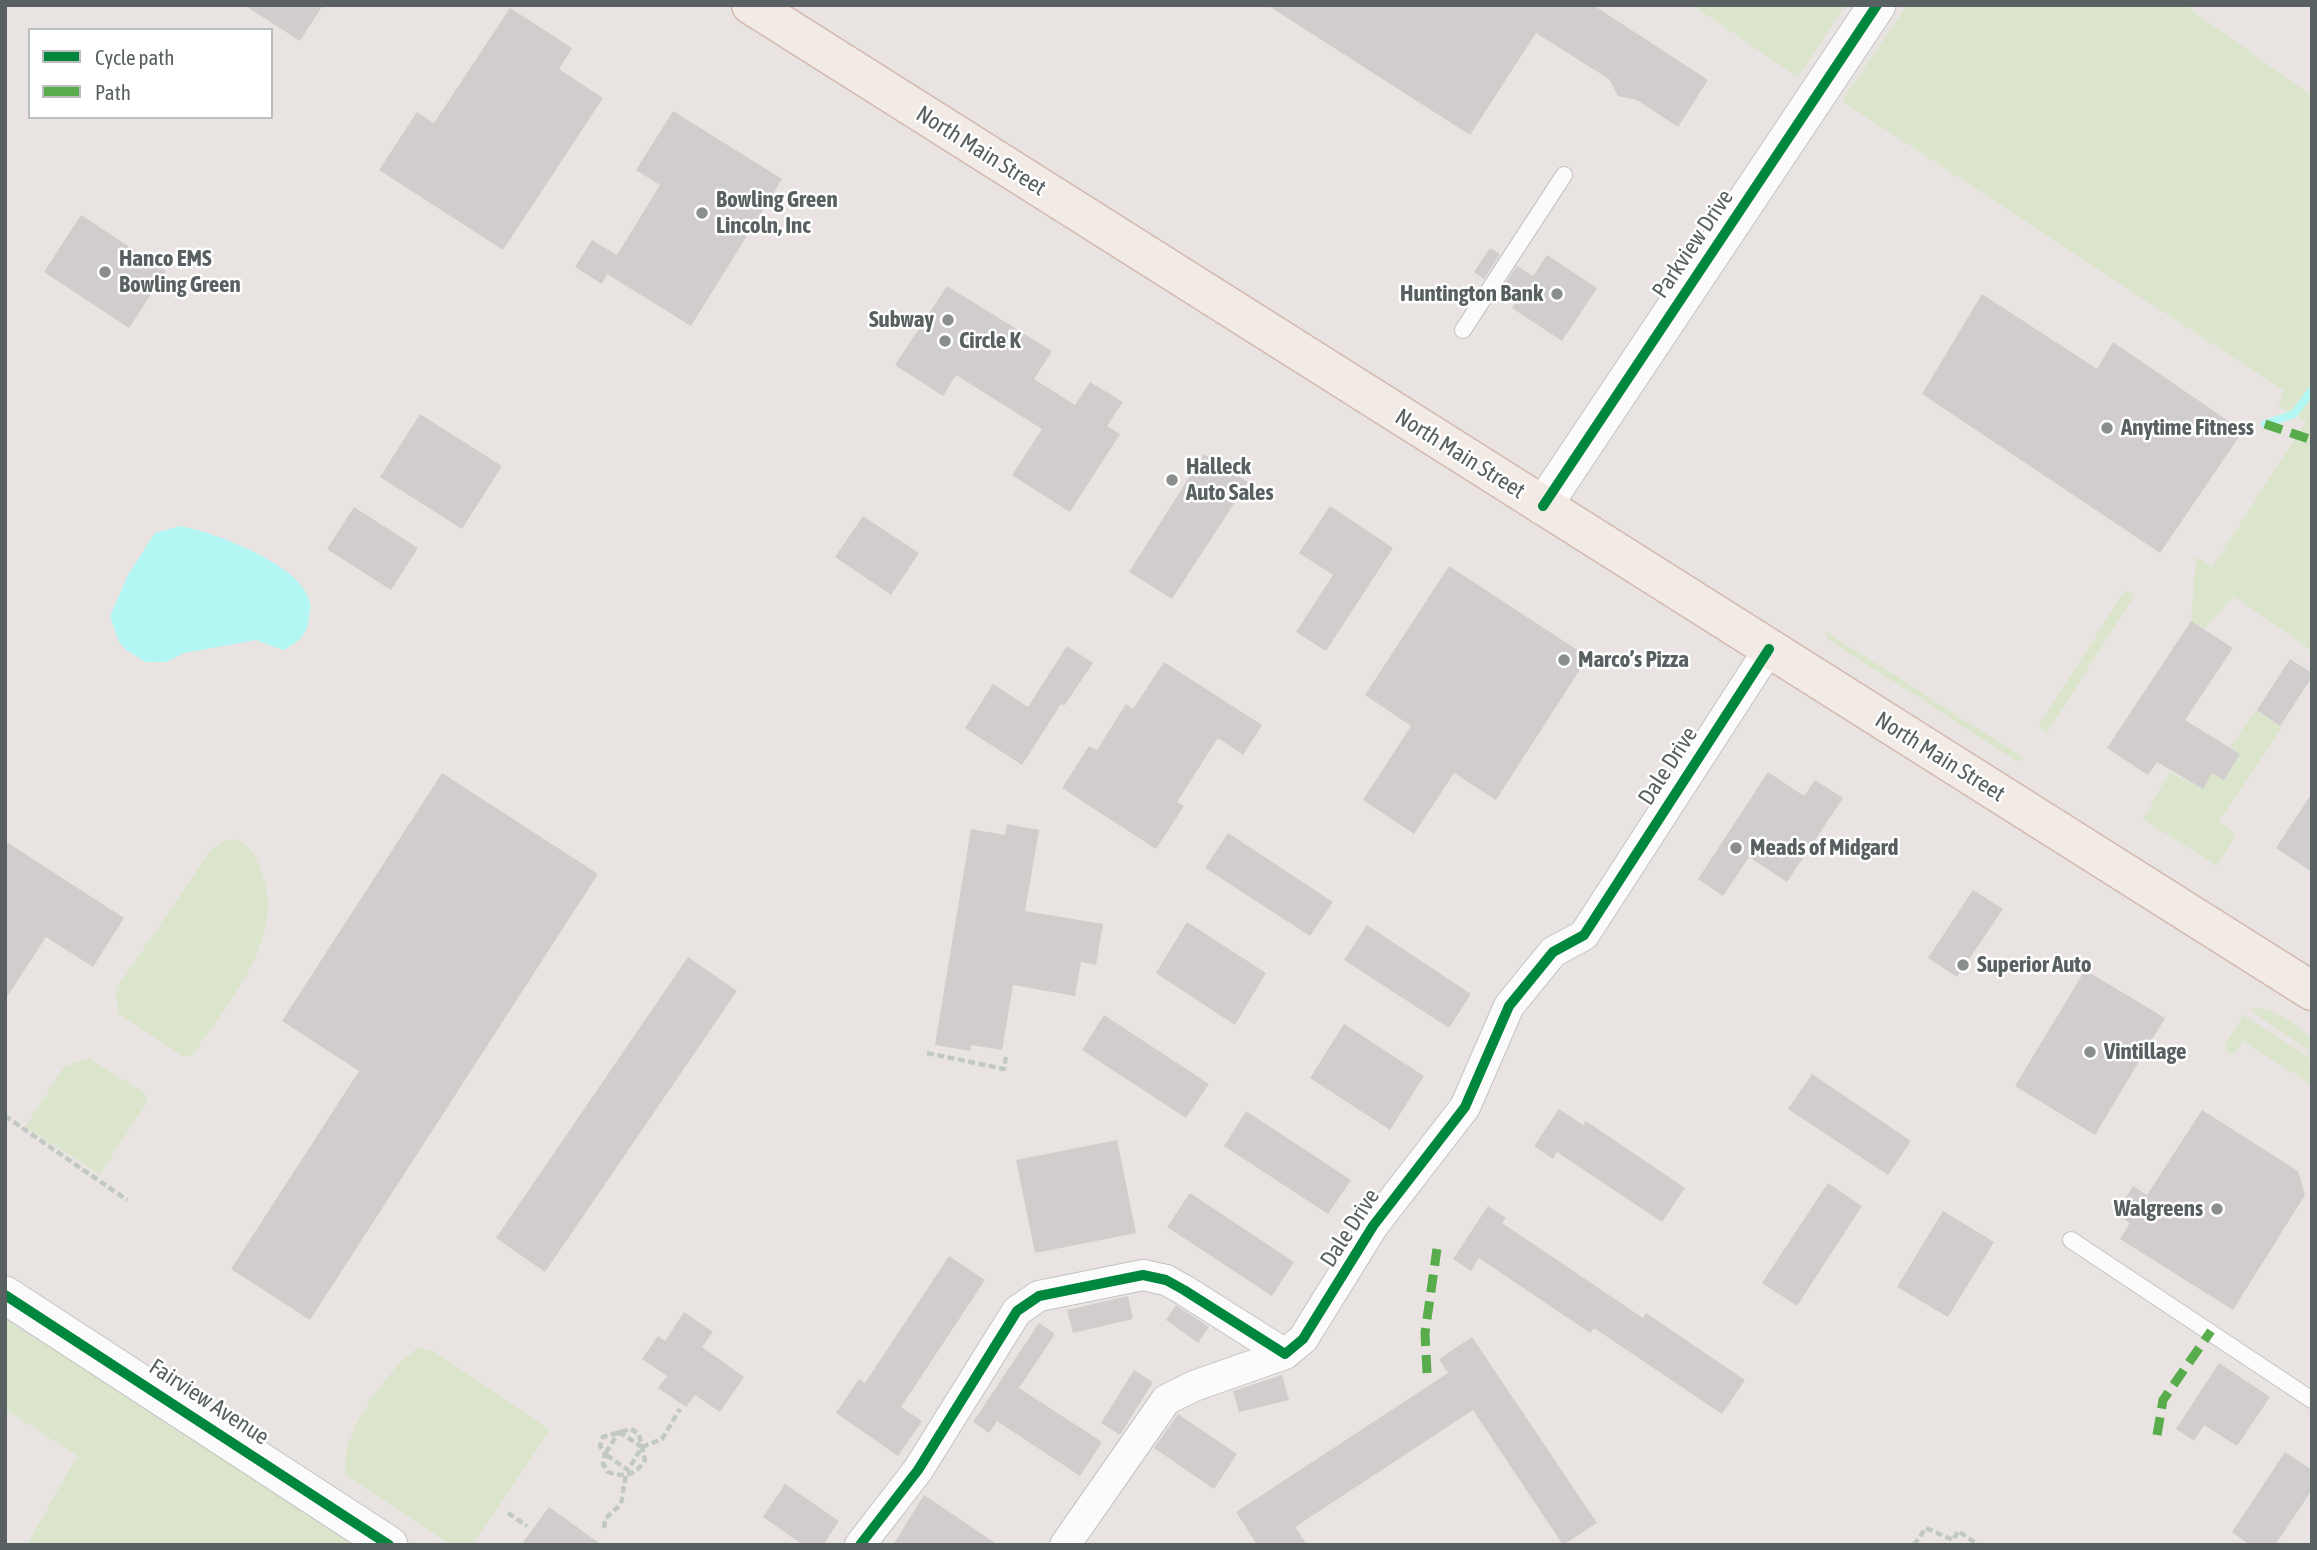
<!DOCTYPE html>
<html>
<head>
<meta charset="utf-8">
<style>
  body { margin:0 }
  #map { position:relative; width:2317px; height:1550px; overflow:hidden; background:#e9e4e2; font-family:"Asap Condensed",sans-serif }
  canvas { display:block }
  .frame { position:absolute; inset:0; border:7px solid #586061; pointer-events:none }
  .legend { position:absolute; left:28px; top:28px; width:245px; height:91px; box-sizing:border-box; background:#fff; border:2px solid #bcbfc0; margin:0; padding:9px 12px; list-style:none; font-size:21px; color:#586061 }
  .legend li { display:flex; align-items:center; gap:14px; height:35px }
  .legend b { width:35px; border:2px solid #bcbfc0 }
</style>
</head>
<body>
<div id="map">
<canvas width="2317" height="1550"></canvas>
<div class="frame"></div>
<ul class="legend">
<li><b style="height:9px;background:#00873e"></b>Cycle path</li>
<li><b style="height:9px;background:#58ac4b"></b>Path</li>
</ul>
</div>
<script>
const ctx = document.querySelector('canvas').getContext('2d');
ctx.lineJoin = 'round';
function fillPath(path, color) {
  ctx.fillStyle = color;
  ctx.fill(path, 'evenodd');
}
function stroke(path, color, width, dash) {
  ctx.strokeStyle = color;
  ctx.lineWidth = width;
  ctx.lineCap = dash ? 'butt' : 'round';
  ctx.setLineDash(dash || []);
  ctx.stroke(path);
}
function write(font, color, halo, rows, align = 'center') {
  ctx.font = font + ' "Asap Condensed",sans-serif';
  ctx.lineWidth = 5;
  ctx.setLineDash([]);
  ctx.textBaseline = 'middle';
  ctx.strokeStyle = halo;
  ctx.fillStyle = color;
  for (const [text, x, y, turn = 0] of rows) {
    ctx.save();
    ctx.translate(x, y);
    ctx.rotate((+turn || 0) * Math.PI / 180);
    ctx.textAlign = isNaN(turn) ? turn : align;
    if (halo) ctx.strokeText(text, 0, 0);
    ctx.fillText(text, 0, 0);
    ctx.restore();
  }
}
const green = new Path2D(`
  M 1692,5 L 1845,5 L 1798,77 Z
  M 1907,5 L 2184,5 L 2312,96 L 2312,651 L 2234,596 L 2204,629 L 2191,621 L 2196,557 L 2212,567 L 2306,422 L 2278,405 L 2284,391 L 1842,101 Z
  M 2125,590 L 2134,596 L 2047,733 L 2038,727 Z
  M 1825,631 L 2024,758 L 2017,761 L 1829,640 Z
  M 2256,710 L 2282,727 L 2219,821 L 2236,834 L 2217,866 L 2143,819 L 2170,772 L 2203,789 L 2212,773 L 2225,780 L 2240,754 L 2230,747 Z
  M 235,839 C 251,845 255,855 261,870 C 288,938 227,1002 193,1055 L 183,1056 L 118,1013 L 116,989 L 211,850 L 221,842 Z
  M 2256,1008 C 2275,1009 2299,1026 2312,1040 L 2312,1052 L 2250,1010 Z
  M 2243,1015 L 2312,1060 L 2312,1085 L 2243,1041 L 2235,1053 L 2229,1054 L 2225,1046 Z
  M 88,1058 L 143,1092 L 148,1101 L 100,1174 L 25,1127 L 64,1067 Z
  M 5,1319 L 294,1503 L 353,1545 L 27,1545 L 77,1456 L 5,1409 Z
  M 417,1348 L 433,1351 L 550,1430 L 472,1545 L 451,1545 L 346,1475 C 339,1434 385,1373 417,1348 Z`);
const water = new Path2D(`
  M 180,526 C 214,532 303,565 310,603 C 311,608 309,615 309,619 C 307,636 297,643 283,650 L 256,640 L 184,653 L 166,662 L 146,662 L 126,650 L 119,642 L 110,616 L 128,575 L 155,533 Z`);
const stream = new Path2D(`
  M 2265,424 L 2294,414 L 2312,390`);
const building = new Path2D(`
  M 244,5 L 323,5 L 300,41 Z
  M 1267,5 L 1593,5 L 1708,80 L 1678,127 L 1637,100 L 1618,96 L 1609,79 L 1536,33 L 1470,135 Z
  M 510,8 L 572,48 L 559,69 L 603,98 L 503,250 L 379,170 L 417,112 L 434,123 Z
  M 673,111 L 782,179 L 691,326 L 607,274 L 602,284 L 575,267 L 592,240 L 617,255 L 660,185 L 636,170 Z
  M 81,215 L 166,271 L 129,328 L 44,272 Z
  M 1490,248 L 1500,254 L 1484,279 L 1474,272 Z
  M 1547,255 L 1597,288 L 1562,341 L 1512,308 L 1517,301 L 1501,290 L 1517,266 L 1533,276 Z
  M 947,286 L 1052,351 L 1034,379 L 1075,405 L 1090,382 L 1123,402 L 1107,426 L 1120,434 L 1070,512 L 1012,475 L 1042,429 L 956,375 L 943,396 L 895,365 Z
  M 1982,294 L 2097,369 L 2113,342 L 2243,431 L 2160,553 L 1922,394 Z
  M 420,414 L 502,466 L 462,529 L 380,477 Z
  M 1204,454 L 1248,482 L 1172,599 L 1129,572 Z
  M 1330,506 L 1393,548 L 1326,651 L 1296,632 L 1333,575 L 1299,553 Z
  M 354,507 L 418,548 L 391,590 L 327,549 Z
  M 863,516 L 919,553 L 891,595 L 835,557 Z
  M 1449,566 L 1588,657 L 1496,800 L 1454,773 L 1414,834 L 1363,800 L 1411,726 L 1365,695 Z
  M 2191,621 L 2233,648 L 2185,720 L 2240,754 L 2224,780 L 2212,773 L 2203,789 L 2157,762 L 2148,775 L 2107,748 Z
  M 1067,646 L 1093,663 L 1064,706 L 1061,704 L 1022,765 L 965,728 L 993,684 L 1028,707 Z
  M 2290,659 L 2312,673 L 2312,677 L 2280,726 L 2257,710 Z
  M 1164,662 L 1262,725 L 1243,755 L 1218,738 L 1177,802 L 1184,806 L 1156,849 L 1062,788 L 1089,746 L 1097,750 L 1126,704 L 1133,709 Z
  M 1768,772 L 1804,796 L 1815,780 L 1843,798 L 1787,882 L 1749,857 L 1723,896 L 1698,879 Z
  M 442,773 L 598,874 L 310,1320 L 231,1269 L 359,1071 L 282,1021 Z
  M 2312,793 L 2312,872 L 2276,848 Z
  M 1007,824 L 1039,830 L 1025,911 L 1103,924 L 1096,965 L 1081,962 L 1075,996 L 1013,985 L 1002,1050 L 971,1045 L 970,1051 L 935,1045 L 971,829 L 1005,835 Z
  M 1228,833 L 1333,902 L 1310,936 L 1205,868 Z
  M 5,841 L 124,918 L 93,967 L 46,937 L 5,1000 Z
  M 1973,890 L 2003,909 L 1957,977 L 1928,958 Z
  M 1187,922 L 1266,973 L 1235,1025 L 1156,973 Z
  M 1367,925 L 1471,994 L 1449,1028 L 1344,960 Z
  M 688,957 L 737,991 L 545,1272 L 496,1238 Z
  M 2085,970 L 2165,1018 L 2095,1135 L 2015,1086 Z
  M 1104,1015 L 1209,1084 L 1186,1118 L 1082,1050 Z
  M 1344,1024 L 1424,1076 L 1390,1130 L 1310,1078 Z
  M 1812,1074 L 1911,1141 L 1888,1175 L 1788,1109 Z
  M 1559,1109 L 1583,1125 L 1586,1121 L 1685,1188 L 1662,1222 L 1557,1152 L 1553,1159 L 1534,1146 Z
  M 2202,1110 L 2298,1171 L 2305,1195 L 2233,1310 L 2120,1239 L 2130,1223 L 2116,1214 L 2133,1186 L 2147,1195 Z
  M 1246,1111 L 1351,1180 L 1328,1214 L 1224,1146 Z
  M 1117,1140 L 1136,1233 L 1035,1253 L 1016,1160 Z
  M 1828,1183 L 1862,1206 L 1797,1306 L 1762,1283 Z
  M 1190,1193 L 1294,1262 L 1272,1296 L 1167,1227 Z
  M 1488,1206 L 1506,1218 L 1502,1223 L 1643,1318 L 1646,1313 L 1745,1380 L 1722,1414 L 1594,1328 L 1590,1333 L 1479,1258 L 1471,1271 L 1453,1259 Z
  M 1943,1211 L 1994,1242 L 1948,1317 L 1897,1287 Z
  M 949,1256 L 985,1280 L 901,1407 L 922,1421 L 898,1456 L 836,1413 L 859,1379 L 865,1383 Z
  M 1128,1296 L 1133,1319 L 1073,1333 L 1067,1310 Z
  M 1176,1305 L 1209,1327 L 1198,1343 L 1166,1320 Z
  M 684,1312 L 713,1332 L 702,1347 L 744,1377 L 720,1412 L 695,1395 L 686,1407 L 658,1388 L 667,1376 L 642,1359 L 658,1336 L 665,1341 Z
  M 1039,1323 L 1055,1334 L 1019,1388 L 1102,1442 L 1080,1476 L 997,1421 L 989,1433 L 973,1422 Z
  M 1472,1337 L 1597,1523 L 1563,1545 L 1473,1410 L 1295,1527 L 1307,1545 L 1257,1545 L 1236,1512 L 1448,1373 L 1439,1359 Z
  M 2219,1363 L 2270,1397 L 2237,1446 L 2204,1425 L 2194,1441 L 2176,1429 Z
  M 1134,1370 L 1153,1382 L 1120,1435 L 1101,1423 Z
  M 1282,1375 L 1289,1400 L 1239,1412 L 1233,1391 Z
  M 1178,1414 L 1237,1454 L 1214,1489 L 1154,1448 Z
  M 2285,1452 L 2312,1470 L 2312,1490 L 2275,1545 L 2250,1545 L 2232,1532 Z
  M 785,1484 L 839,1521 L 823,1545 L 803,1545 L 763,1517 Z
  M 924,1495 L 942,1507 L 998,1545 L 893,1545 Z
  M 549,1507 L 602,1545 L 521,1545 Z`);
const path = new Path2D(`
  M 927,1053 L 1004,1069 L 1006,1056
  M 5,1116 L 127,1200
  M 631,1429 L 639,1434 L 645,1460 C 636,1475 624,1478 608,1472 L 603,1464 L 605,1454 L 600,1446 L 603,1437 Z
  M 619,1432 L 642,1447 L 628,1470 L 605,1454 Z
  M 642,1447 L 662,1439 L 680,1409
  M 508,1513 L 527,1526
  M 604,1528 L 605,1519 L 621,1504 L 626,1474
  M 1914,1545 L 1926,1528 L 1953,1540 L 1958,1531 L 1979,1545`);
const service = new Path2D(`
  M 1463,330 L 1564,175
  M 2071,1240 L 2312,1400`);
const minor = new Path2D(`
  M 860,1545 L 918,1470 L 1017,1311 L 1039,1296 L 1143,1275 L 1166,1280 L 1184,1290 L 1285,1354 L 1303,1339 L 1373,1226 L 1465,1107 L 1509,1006 L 1553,952 L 1584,935 L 1769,649
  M 1065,1545 L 1166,1400 L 1194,1386 L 1285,1354`);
const tertiary = new Path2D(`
  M 1543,506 L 1877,5
  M 5,1295 L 389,1545`);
const primary = new Path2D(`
  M 751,5 L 2312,991`);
const quiet = new Path2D(`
  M 2265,424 L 2312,440
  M 1427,1373 L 1425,1333 L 1437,1249
  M 2157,1435 L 2163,1400 L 2211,1331`);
const cycleway = new Path2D(`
  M 1543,506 L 1877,5
  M 5,1295 L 389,1545
  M 860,1545 L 918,1470 L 1017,1311 L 1039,1296 L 1143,1275 L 1166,1280 L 1184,1290 L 1285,1354 L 1303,1339 L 1373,1226 L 1465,1107 L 1509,1006 L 1553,952 L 1584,935 L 1769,649`);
const markers = [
  [702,213,7,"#8b8e8e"],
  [105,272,7,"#8b8e8e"],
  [1557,294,7,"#8b8e8e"],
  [948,320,7,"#8b8e8e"],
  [945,341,7,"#8b8e8e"],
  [2107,428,7,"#8b8e8e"],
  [1172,480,7,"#8b8e8e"],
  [1564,660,7,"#8b8e8e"],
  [1736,848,7,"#8b8e8e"],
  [1963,965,7,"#8b8e8e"],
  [2090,1052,7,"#8b8e8e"],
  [2217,1209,7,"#8b8e8e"]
];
const streetNames = [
  ["North Main Street",981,151,32],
  ["Parkview Drive",1693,244,-56],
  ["North Main Street",1460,454,32],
  ["North Main Street",1940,757,32],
  ["Dale Drive",1668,766,-57],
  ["Dale Drive",1350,1228,-57],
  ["Fairview Avenue",209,1402,33]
];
const poiNames = [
  ["Bowling Green",716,200],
  ["Lincoln, Inc",716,226],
  ["Hanco EMS",119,259],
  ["Bowling Green",119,285],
  ["Huntington Bank",1543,294,"right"],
  ["Subway",934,320,"right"],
  ["Circle K",959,341],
  ["Anytime Fitness",2121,428],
  ["Halleck",1186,467],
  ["Auto Sales",1186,493],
  ["Marco’s Pizza",1578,660],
  ["Meads of Midgard",1750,848],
  ["Superior Auto",1977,965],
  ["Vintillage",2104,1052],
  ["Walgreens",2203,1209,"right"]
];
fillPath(green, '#dae5cc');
fillPath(water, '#b3f7f5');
stroke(stream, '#b3f7f5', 8);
fillPath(building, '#d0cdcc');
stroke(service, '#c3c2c2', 18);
stroke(minor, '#c3c2c2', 32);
stroke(tertiary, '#c3c2c2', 39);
stroke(primary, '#d2b8ae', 41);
stroke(path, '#c2c9c3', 4.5, [7, 3.5]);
stroke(service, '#fcfbfb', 16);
stroke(minor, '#fcfbfb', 30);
stroke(tertiary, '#fcfbfb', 37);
stroke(primary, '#f2eae5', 38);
stroke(quiet, '#58ac4b', 9, [18, 9]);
stroke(cycleway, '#00873e', 10);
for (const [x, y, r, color] of markers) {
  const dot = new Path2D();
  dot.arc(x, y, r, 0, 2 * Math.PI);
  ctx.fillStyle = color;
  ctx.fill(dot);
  stroke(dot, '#fff', 2.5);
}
write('23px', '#586061', '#fff', streetNames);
write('bold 23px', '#586061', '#fff', poiNames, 'left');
</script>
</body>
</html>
